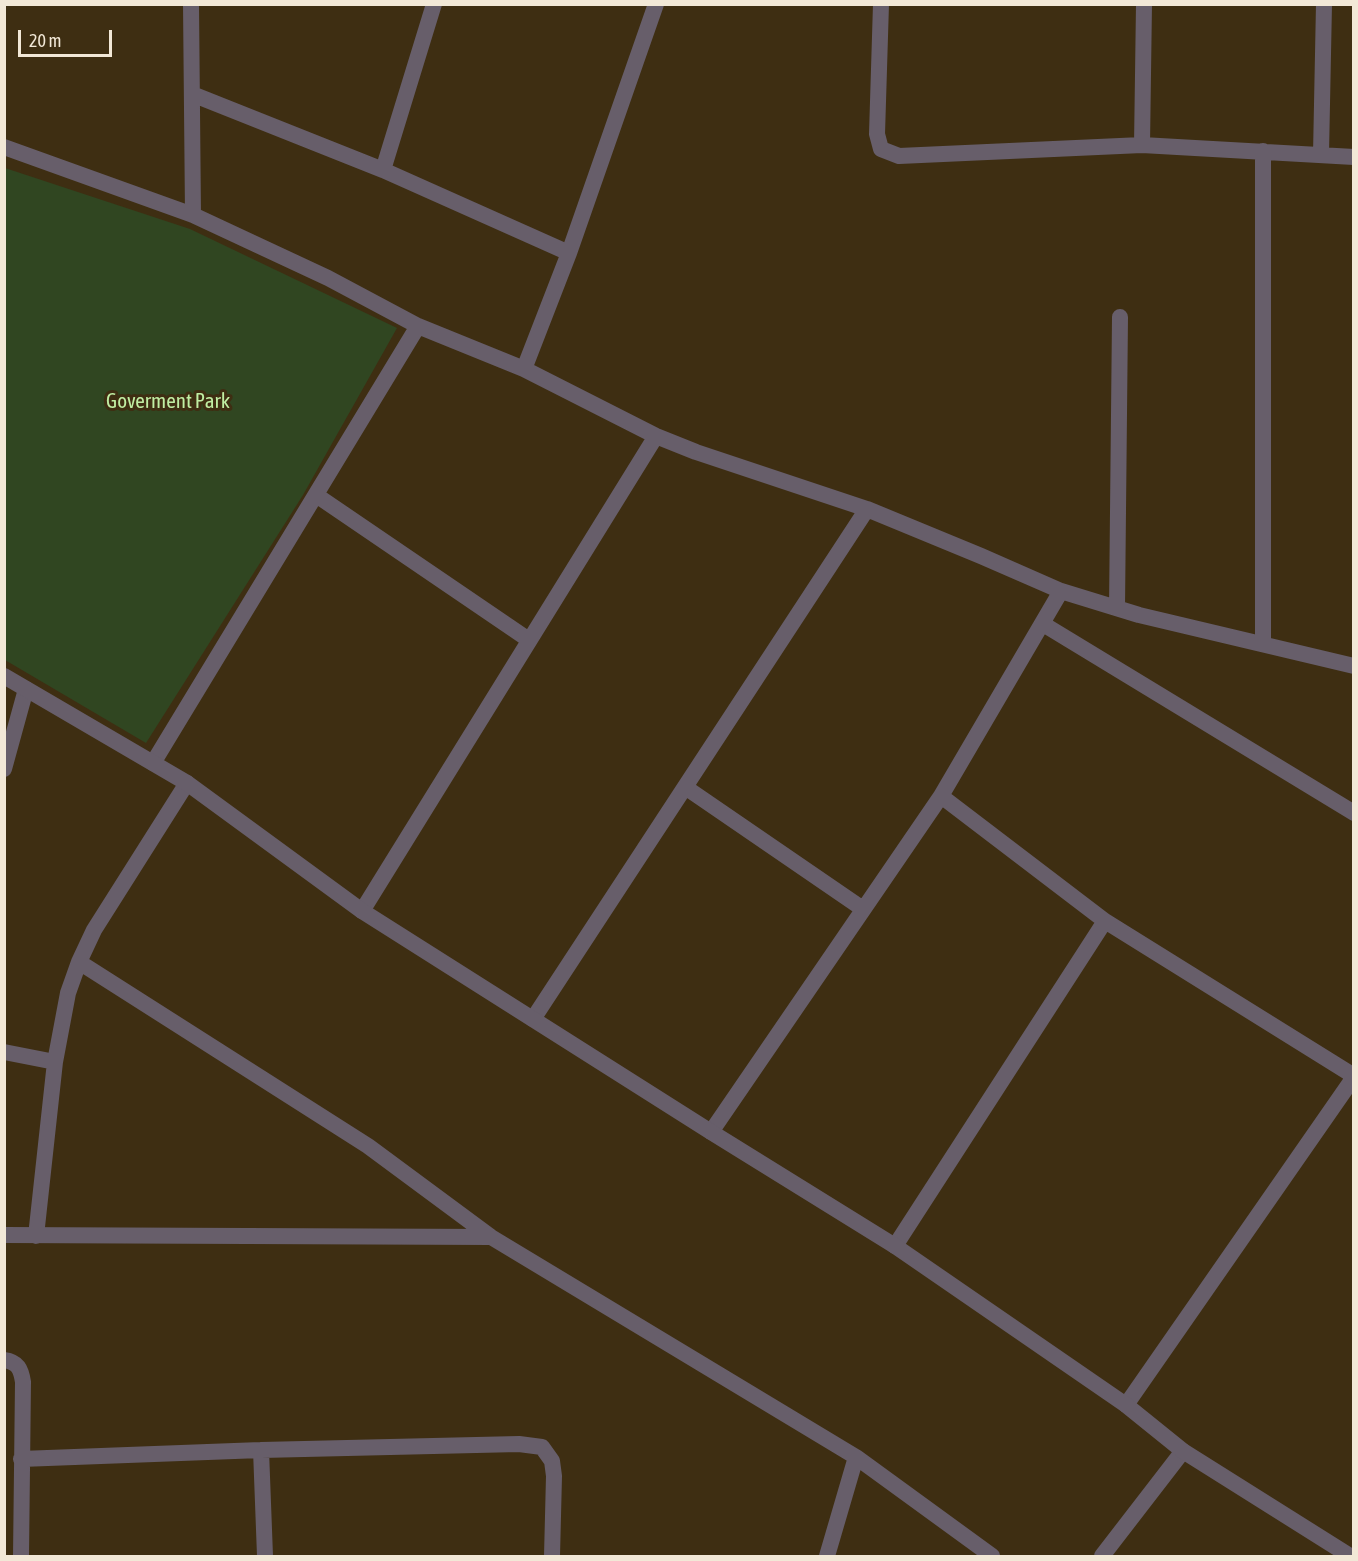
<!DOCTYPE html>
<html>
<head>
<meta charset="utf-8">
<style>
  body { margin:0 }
  #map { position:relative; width:1358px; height:1561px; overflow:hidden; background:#3e2e12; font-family:"Asap Condensed",sans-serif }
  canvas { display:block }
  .frame { position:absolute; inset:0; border:6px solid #f2e8d7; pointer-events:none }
  .scale { position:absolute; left:18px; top:30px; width:94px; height:27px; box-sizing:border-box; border:3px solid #f2e8d7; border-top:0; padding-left:8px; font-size:18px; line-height:21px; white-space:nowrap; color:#f2e8d7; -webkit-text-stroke:4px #3e2e12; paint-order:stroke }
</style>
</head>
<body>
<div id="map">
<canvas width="1358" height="1561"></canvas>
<div class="frame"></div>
<div class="scale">20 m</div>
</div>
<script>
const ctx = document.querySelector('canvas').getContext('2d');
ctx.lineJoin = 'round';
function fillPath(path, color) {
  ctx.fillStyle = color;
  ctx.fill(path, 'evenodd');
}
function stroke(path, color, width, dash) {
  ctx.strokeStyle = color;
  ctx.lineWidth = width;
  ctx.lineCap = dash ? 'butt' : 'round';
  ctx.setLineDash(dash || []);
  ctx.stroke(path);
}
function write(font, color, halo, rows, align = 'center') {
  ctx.font = font + ' "Asap Condensed",sans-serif';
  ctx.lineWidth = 6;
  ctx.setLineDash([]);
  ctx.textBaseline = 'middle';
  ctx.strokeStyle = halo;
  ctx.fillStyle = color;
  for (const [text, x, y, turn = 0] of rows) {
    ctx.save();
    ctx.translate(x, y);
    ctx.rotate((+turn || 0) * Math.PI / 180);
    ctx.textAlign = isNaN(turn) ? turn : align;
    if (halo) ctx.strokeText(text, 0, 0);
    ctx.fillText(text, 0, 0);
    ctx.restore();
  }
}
const green = new Path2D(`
  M 5,168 L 190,229 L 397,328 L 303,495 L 146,743 L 5,660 Z`);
const minor = new Path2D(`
  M 191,4 L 193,215
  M 881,4 L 877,134 L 881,149 L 899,156 L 1142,145 L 1354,157
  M 192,94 L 383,170 L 569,253
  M 1142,145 L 1144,4
  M 4,147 L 193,215 L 328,278 L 418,326 L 524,369 L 656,436 L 696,452 L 867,509 L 981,556 L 1061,591 L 1139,615 L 1354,666
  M 1263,151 L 1263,644
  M 1321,154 L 1324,4
  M 383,170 L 434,4
  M 524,369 L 569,253 L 656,4
  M 316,495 L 529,640
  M 1117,608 L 1120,317
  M 1043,624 L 1354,813
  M 153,763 L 418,326
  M 4,769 L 26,689
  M 685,787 L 863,909
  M 941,796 L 1105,921 L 1354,1076
  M 362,911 L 656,436
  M 79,962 L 368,1146 L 491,1237 L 856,1457 L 992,1556
  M 533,1019 L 867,509
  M 4,1052 L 55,1062
  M 711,1132 L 941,796 L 1061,591
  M 4,1235 L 491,1237
  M 36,1236 L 55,1062 L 68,993 L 79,962 L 94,930 L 187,783
  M 895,1246 L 1105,921
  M 4,1360 C 18,1362 21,1369 23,1382 L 21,1556
  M 1126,1405 L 1354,1077
  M 261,1450 L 265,1556
  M 21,1459 L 261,1450 L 519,1444 L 542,1447 L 552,1461 L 554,1476 L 552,1556
  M 827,1556 L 856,1457
  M 1102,1556 L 1183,1451`);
const tertiary = new Path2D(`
  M 4,676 L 187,783 L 362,911 L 711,1132 L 895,1246 L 1126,1405 L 1183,1451 L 1350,1556`);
const parkNames = [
  ["Goverment Park",168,401]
];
fillPath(green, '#304621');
stroke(minor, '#675e6a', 16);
stroke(tertiary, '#675e6a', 16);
write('21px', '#c0eea3', '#3e2e12', parkNames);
</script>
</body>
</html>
